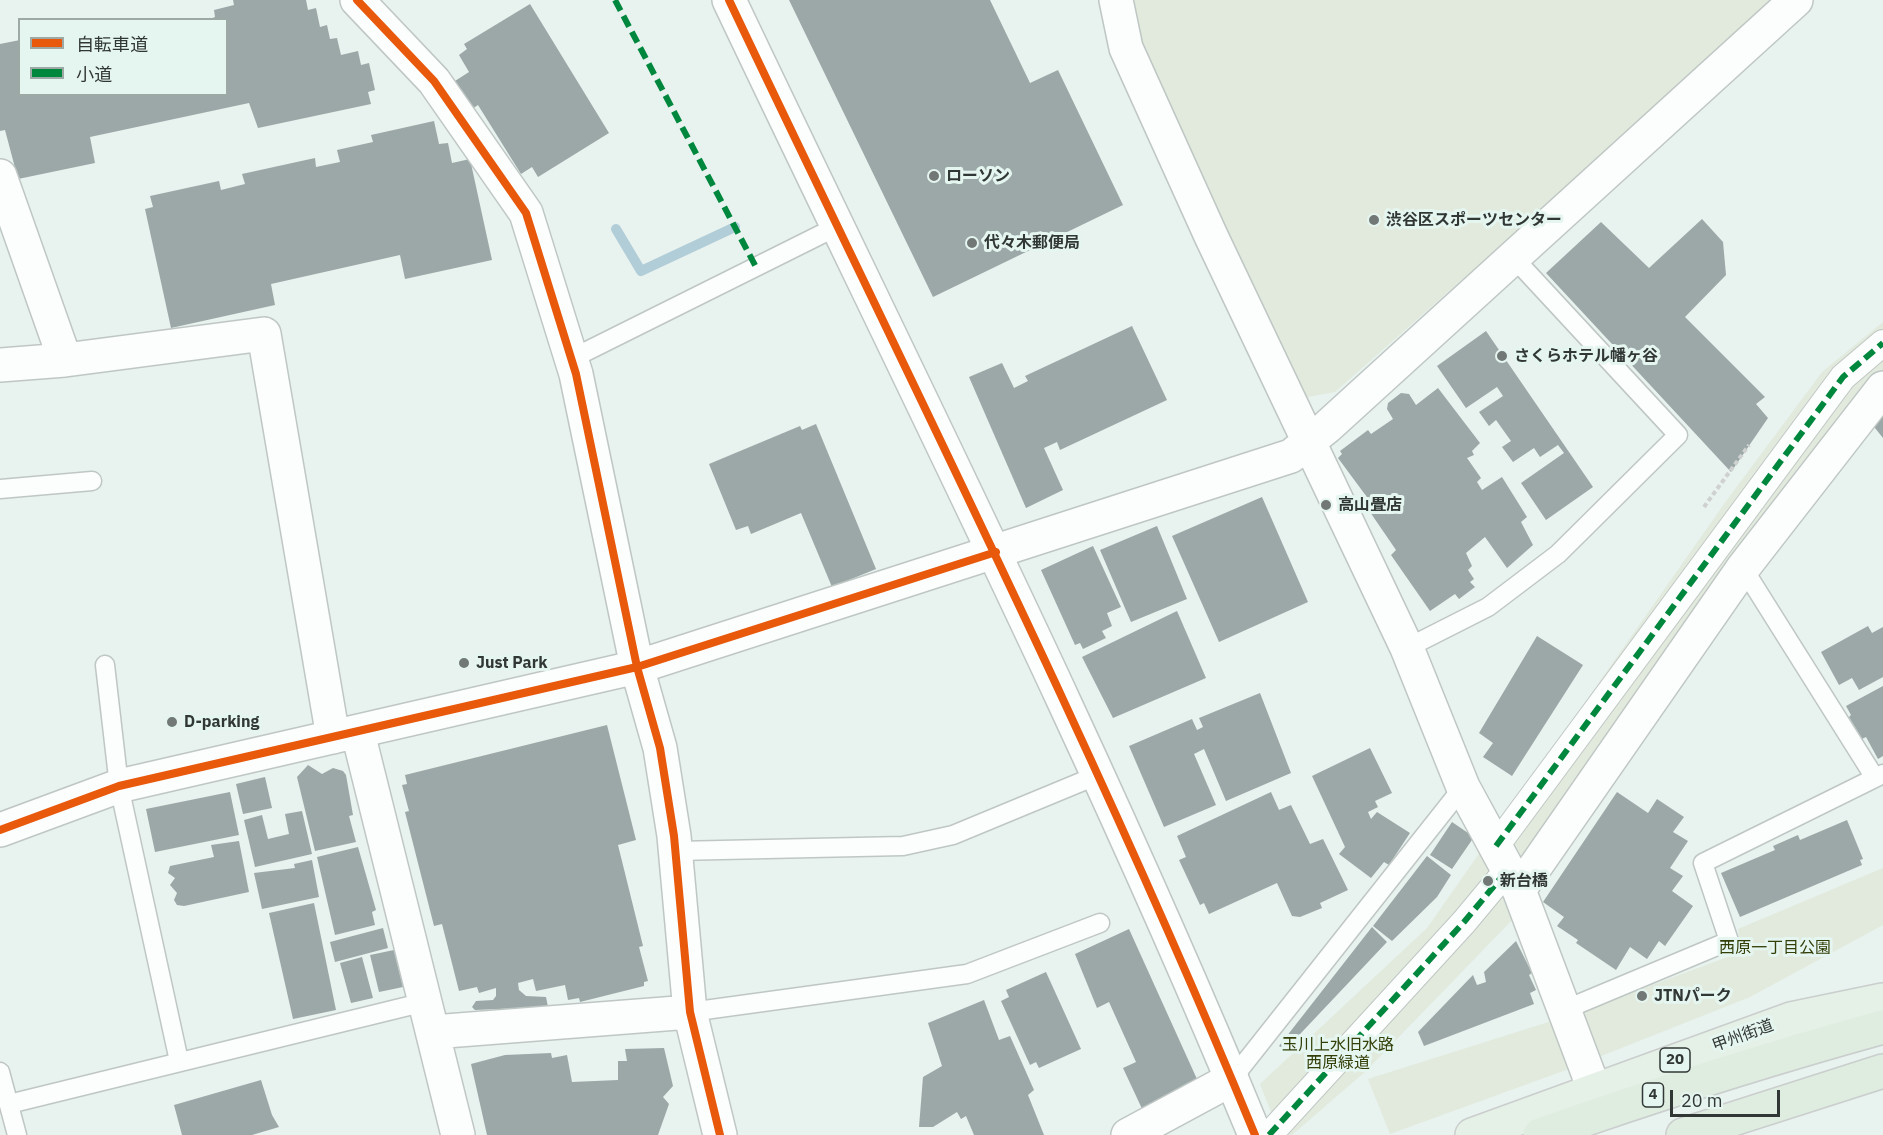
<!DOCTYPE html>
<html>
<head>
<meta charset="utf-8">
<style>
  body { margin:0 }
  #map { position:relative; width:1883px; height:1135px; overflow:hidden; background:#e8f2ef; font-family:"IBM Plex Sans","Noto Sans JP",sans-serif }
  canvas { display:block }
  .legend { position:absolute; left:18px; top:18px; width:210px; height:78px; box-sizing:border-box; background:#e5f5f0; border:2px solid #9da9a5; margin:0; padding:8px 10px; list-style:none; font-size:18px; color:#313735 }
  .legend li { display:flex; align-items:center; gap:12px; height:30px }
  .legend b { width:30px; border:2px solid #9da9a5 }
  .scale { position:absolute; left:1670px; top:1090px; width:110px; height:27px; box-sizing:border-box; border:3px solid #313735; border-top:0; padding-left:8px; font-size:18px; line-height:21px; white-space:nowrap; color:#313735; -webkit-text-stroke:4px #e5f5f0; paint-order:stroke }
</style>
</head>
<body>
<div id="map">
<canvas width="1883" height="1135"></canvas>
<ul class="legend">
<li><b style="height:8px;background:#e8590c"></b>自転車道</li>
<li><b style="height:8px;background:#00873e"></b>小道</li>
</ul>
<div class="scale">20 m</div>
</div>
<script>
const ctx = document.querySelector('canvas').getContext('2d');
ctx.lineJoin = 'round';
function fillPath(path, color) {
  ctx.fillStyle = color;
  ctx.fill(path, 'evenodd');
}
function stroke(path, color, width, dash) {
  ctx.strokeStyle = color;
  ctx.lineWidth = width;
  ctx.lineCap = dash ? 'butt' : 'round';
  ctx.setLineDash(dash || []);
  ctx.stroke(path);
}
function write(font, color, halo, rows, align = 'center') {
  ctx.font = font + ' "IBM Plex Sans","Noto Sans JP",sans-serif';
  ctx.lineWidth = 6;
  ctx.setLineDash([]);
  ctx.textBaseline = 'middle';
  ctx.strokeStyle = halo;
  ctx.fillStyle = color;
  for (const [text, x, y, turn = 0] of rows) {
    ctx.save();
    ctx.translate(x, y);
    ctx.rotate((+turn || 0) * Math.PI / 180);
    ctx.textAlign = isNaN(turn) ? turn : align;
    if (halo) ctx.strokeText(text, 0, 0);
    ctx.fillText(text, 0, 0);
    ctx.restore();
  }
}
const green = new Path2D(`
  M 1127,0 L 1778,0 L 1335,392 L 1302,398 L 1136,48 Z
  M 1883,322 L 1883,379 L 1517,915 L 1366,1071 L 1292,1135 L 1280,1135 L 1260,1084 L 1427,928 L 1724,504 L 1822,372 Z
  M 1883,868 L 1883,925 L 1750,997 L 1566,1070 L 1390,1134 L 1368,1079 L 1577,1013 L 1741,952 L 1738,929 Z`);
const stream = new Path2D(`
  M 616,229 L 641,271 L 735,227`);
const building = new Path2D(`
  M 233,0 L 306,0 L 308,10 L 316,8 L 320,27 L 327,25 L 330,39 L 337,38 L 341,55 L 358,51 L 361,65 L 369,63 L 375,90 L 368,92 L 371,104 L 258,128 L 249,103 L 90,137 L 95,163 L 18,179 L 5,130 L 0,131 L 0,44 L 20,40 L 20,94 L 226,94 L 226,20 L 210,19 L 215,17 L 214,10 L 234,5 Z
  M 789,0 L 990,0 L 1030,83 L 1058,70 L 1123,205 L 933,297 Z
  M 530,4 L 609,133 L 538,177 L 532,167 L 521,174 L 478,105 L 472,109 L 455,81 L 469,72 L 459,55 L 467,49 L 464,44 Z
  M 434,121 L 439,144 L 448,143 L 452,163 L 470,159 L 492,260 L 405,279 L 400,255 L 271,284 L 275,305 L 171,328 L 145,209 L 153,207 L 150,196 L 219,181 L 221,190 L 245,184 L 242,174 L 315,158 L 316,167 L 340,162 L 337,150 L 373,142 L 371,135 Z
  M 1702,219 L 1723,242 L 1726,275 L 1685,317 L 1765,397 L 1756,404 L 1768,418 L 1731,472 L 1546,273 L 1601,222 L 1649,268 Z
  M 1132,326 L 1167,400 L 1060,450 L 1057,442 L 1044,448 L 1063,490 L 1026,508 L 969,377 L 1002,363 L 1014,388 L 1028,381 L 1025,376 Z
  M 1486,331 L 1593,487 L 1546,520 L 1521,483 L 1564,453 L 1558,445 L 1540,457 L 1534,448 L 1513,462 L 1502,447 L 1511,441 L 1496,420 L 1489,426 L 1479,412 L 1503,396 L 1497,387 L 1466,408 L 1437,366 Z
  M 1438,388 L 1480,443 L 1472,451 L 1474,455 L 1467,458 L 1481,478 L 1477,482 L 1482,490 L 1502,477 L 1527,517 L 1521,522 L 1533,545 L 1507,568 L 1485,537 L 1466,553 L 1472,566 L 1468,570 L 1474,579 L 1470,582 L 1475,587 L 1459,599 L 1455,594 L 1430,611 L 1391,555 L 1396,550 L 1370,512 L 1375,508 L 1338,458 L 1342,454 L 1340,451 L 1368,430 L 1371,434 L 1393,419 L 1387,409 L 1388,403 L 1401,393 L 1409,394 L 1416,405 Z
  M 1883,414 L 1883,438 L 1871,423 Z
  M 816,424 L 876,569 L 832,587 L 801,513 L 751,534 L 748,526 L 736,530 L 709,464 L 800,426 L 802,430 Z
  M 1262,497 L 1308,602 L 1219,642 L 1172,536 Z
  M 1157,526 L 1187,599 L 1131,622 L 1100,550 Z
  M 1093,546 L 1121,607 L 1107,613 L 1112,626 L 1102,631 L 1106,638 L 1083,649 L 1080,643 L 1075,645 L 1041,570 Z
  M 1177,611 L 1206,678 L 1113,718 L 1082,657 Z
  M 1868,626 L 1872,633 L 1883,627 L 1883,677 L 1859,690 L 1852,678 L 1839,685 L 1821,652 Z
  M 1537,636 L 1583,665 L 1512,776 L 1483,757 L 1493,743 L 1479,733 Z
  M 1883,686 L 1883,756 L 1878,759 L 1866,737 L 1862,739 L 1849,717 L 1851,715 L 1846,706 Z
  M 1260,693 L 1291,773 L 1226,801 L 1204,749 L 1194,754 L 1216,805 L 1164,827 L 1129,746 L 1192,719 L 1197,730 L 1203,727 L 1199,718 Z
  M 607,725 L 636,840 L 618,845 L 643,946 L 639,947 L 648,981 L 644,982 L 644,986 L 580,1002 L 579,998 L 568,1000 L 565,985 L 536,991 L 533,979 L 518,983 L 519,990 L 526,996 L 546,997 L 548,1007 L 475,1010 L 472,1007 L 476,1001 L 493,1000 L 496,996 L 496,988 L 479,993 L 477,987 L 459,991 L 442,924 L 434,926 L 405,812 L 409,811 L 402,785 L 407,784 L 405,775 Z
  M 1370,748 L 1392,793 L 1375,801 L 1378,807 L 1368,812 L 1371,819 L 1377,812 L 1410,833 L 1389,865 L 1384,862 L 1371,878 L 1339,854 L 1345,847 L 1312,776 Z
  M 308,765 L 322,774 L 333,768 L 343,771 L 346,775 L 353,815 L 349,816 L 356,842 L 315,851 L 297,777 Z
  M 265,777 L 272,808 L 243,814 L 236,784 Z
  M 230,792 L 239,835 L 155,852 L 146,809 Z
  M 1271,792 L 1279,810 L 1291,805 L 1310,844 L 1323,839 L 1348,890 L 1320,903 L 1322,908 L 1300,917 L 1292,916 L 1277,883 L 1209,914 L 1204,903 L 1200,905 L 1179,860 L 1186,857 L 1177,836 Z
  M 1617,792 L 1648,813 L 1657,799 L 1684,817 L 1673,832 L 1688,841 L 1670,868 L 1683,876 L 1672,891 L 1693,906 L 1665,946 L 1659,941 L 1647,959 L 1630,947 L 1616,970 L 1576,943 L 1578,940 L 1557,926 L 1564,917 L 1543,902 Z
  M 302,811 L 312,854 L 255,867 L 244,820 L 262,815 L 268,839 L 289,834 L 285,814 Z
  M 1847,820 L 1863,859 L 1860,860 L 1862,865 L 1740,917 L 1721,873 L 1775,850 L 1773,846 L 1798,835 L 1800,840 Z
  M 1452,822 L 1474,837 L 1452,869 L 1430,855 Z
  M 239,841 L 249,892 L 184,906 L 177,905 L 174,900 L 177,893 L 170,885 L 175,878 L 168,873 L 170,866 L 214,857 L 211,845 Z
  M 358,847 L 376,910 L 372,912 L 375,925 L 335,935 L 317,857 Z
  M 1427,856 L 1451,875 L 1437,897 L 1392,941 L 1373,926 Z
  M 312,860 L 319,897 L 262,909 L 254,873 L 295,868 L 294,864 Z
  M 314,903 L 336,1010 L 293,1019 L 269,913 Z
  M 1372,927 L 1387,942 L 1285,1050 L 1279,1046 Z
  M 383,928 L 388,948 L 335,962 L 330,942 Z
  M 1129,929 L 1201,1088 L 1144,1113 L 1123,1068 L 1136,1062 L 1109,1002 L 1097,1008 L 1075,954 Z
  M 1516,941 L 1532,973 L 1529,975 L 1536,990 L 1530,993 L 1534,1004 L 1424,1046 L 1418,1032 L 1473,975 L 1477,985 L 1486,982 L 1484,972 Z
  M 394,950 L 403,987 L 379,992 L 370,955 Z
  M 362,957 L 373,998 L 351,1003 L 340,963 Z
  M 1046,972 L 1081,1049 L 1039,1068 L 1036,1062 L 1030,1065 L 1001,1001 L 1009,997 L 1006,990 Z
  M 984,1000 L 999,1040 L 1010,1036 L 1034,1090 L 1028,1095 L 1044,1135 L 974,1135 L 966,1116 L 961,1119 L 957,1112 L 933,1127 L 919,1127 L 923,1077 L 942,1066 L 928,1023 Z
  M 664,1048 L 673,1086 L 663,1097 L 669,1104 L 658,1135 L 487,1135 L 471,1064 L 505,1055 L 551,1053 L 552,1058 L 567,1055 L 572,1082 L 618,1080 L 618,1061 L 627,1061 L 625,1049 Z
  M 261,1080 L 272,1115 L 279,1127 L 252,1135 L 182,1135 L 174,1105 Z`);
const path = new Path2D(`
  M 1704,507 L 1749,445`);
const service = new Path2D(`
  M 571,359 L 838,226
  M 0,489 L 92,481
  M 1743,568 L 1875,778
  M 1407,648 L 1488,607 L 1558,554 L 1678,435 L 1513,257
  M 105,665 L 119,786 L 179,1061
  M 676,851 L 903,846 L 953,835 L 1098,775
  M 1564,1010 L 1729,941 L 1703,863 L 1883,774
  M 690,1012 L 967,974 L 1100,923
  M 0,1072 L 17,1135
  M 1232,1079 L 1463,787
  M 9,1104 L 425,1002`);
const pedestrian = new Path2D(`
  M 1496,846 L 1843,377 L 1883,343
  M 1269,1135 L 1464,922 L 1509,868`);
const minor = new Path2D(`
  M 357,0 L 434,81 L 526,213 L 576,374 L 637,667 L 660,748 L 674,836 L 690,1012 L 720,1135
  M 1116,0 L 1126,48 L 1211,236 L 1407,648 L 1463,787 L 1519,890 L 1594,1089
  M 0,176 L 65,360
  M 0,365 L 65,360 L 264,334 L 333,737
  M 358,733 L 458,1135
  M 0,830 L 119,786 L 637,667 L 1291,456 L 1327,427 L 1796,0
  M 1519,890 L 1743,568 L 1883,388
  M 433,1032 L 690,1012
  M 1128,1135 L 1232,1079`);
const tertiary = new Path2D(`
  M 729,0 C 908,377 1096,749 1255,1135`);
const trunk = new Path2D(`
  M 1472,1135 L 1791,1019 L 1883,1000`);
const motorway = new Path2D(`
  M 1540,1135 C 1654,1095 1767,1059 1883,1027
  M 1683,1135 L 1883,1071`);
const quiet = new Path2D(`
  M 615,0 L 756,267
  M 1496,846 L 1843,377 L 1883,343
  M 1269,1135 L 1464,922 L 1509,868`);
const cycleway = new Path2D(`
  M 357,0 L 434,81 L 526,213 L 576,374 L 637,667 L 660,748 L 674,836 L 690,1012 L 720,1135
  M 729,0 C 908,377 1096,749 1255,1135
  M 0,830 L 119,786 L 637,667 L 996,552`);
const markers = [
  [934,176,6,"#717876"],
  [1374,220,6,"#717876"],
  [972,243,6,"#717876"],
  [1502,356,6,"#717876"],
  [1326,505,6,"#717876"],
  [464,663,6,"#717876"],
  [172,722,6,"#717876"],
  [1488,881,6,"#717876"],
  [1642,996,6,"#717876"]
];
const shields = [
  [1675,1060,30],
  [1653,1095,21]
];
const shieldNames = [
  ["20",1675,1060],
  ["4",1653,1095]
];
const poiNames = [
  ["ローソン",946,176],
  ["渋谷区スポーツセンター",1386,220],
  ["代々木郵便局",984,243],
  ["さくらホテル幡ヶ谷",1514,356],
  ["高山畳店",1338,505],
  ["Just Park",476,663],
  ["D-parking",184,722],
  ["新台橋",1500,881],
  ["JTNパーク",1654,996]
];
const parkNames = [
  ["西原一丁目公園",1775,948],
  ["玉川上水旧水路",1338,1045],
  ["西原緑道",1338,1063]
];
const streetNames = [
  ["甲州街道",1743,1036,-20]
];
fillPath(green, '#e2eadd');
stroke(stream, '#b1cdd8', 10);
fillPath(building, '#9ba8a7');
stroke(service, '#bfc7c4', 21);
stroke(pedestrian, '#bfc7c4', 28);
stroke(minor, '#bfc7c4', 36);
stroke(tertiary, '#bfc7c4', 36);
stroke(trunk, '#cacecd', 36);
stroke(motorway, '#cacecd', 36);
stroke(path, '#ced1d0', 4, [4.5, 3]);
stroke(service, '#fcfdfd', 18);
stroke(pedestrian, '#fcfdfd', 26);
stroke(minor, '#fcfdfd', 33);
stroke(tertiary, '#fcfdfd', 33);
stroke(trunk, '#e5f0e6', 33);
stroke(motorway, '#dfede1', 33);
stroke(quiet, '#00873e', 6, [12, 6]);
stroke(cycleway, '#e8590c', 8);
for (const [x, y, r, color] of markers) {
  const dot = new Path2D();
  dot.arc(x, y, r, 0, 2 * Math.PI);
  ctx.fillStyle = color;
  ctx.fill(dot);
  stroke(dot, '#e5f5f0', 2);
}
for (const [x, y, w] of shields) {
  const box = new Path2D();
  box.roundRect(x - w / 2, y - 12, w, 24, 4.5);
  ctx.fillStyle = '#e5f5f0';
  ctx.fill(box);
  stroke(box, '#313735', 1.5);
}
write('bold 15px', '#313735', null, shieldNames);
write('bold 16px', '#313735', '#e5f5f0', poiNames, 'left');
write('16px', '#343f08', '#e5f5f0', parkNames);
write('16px', '#313735', '#e5f5f0', streetNames);
</script>
</body>
</html>
